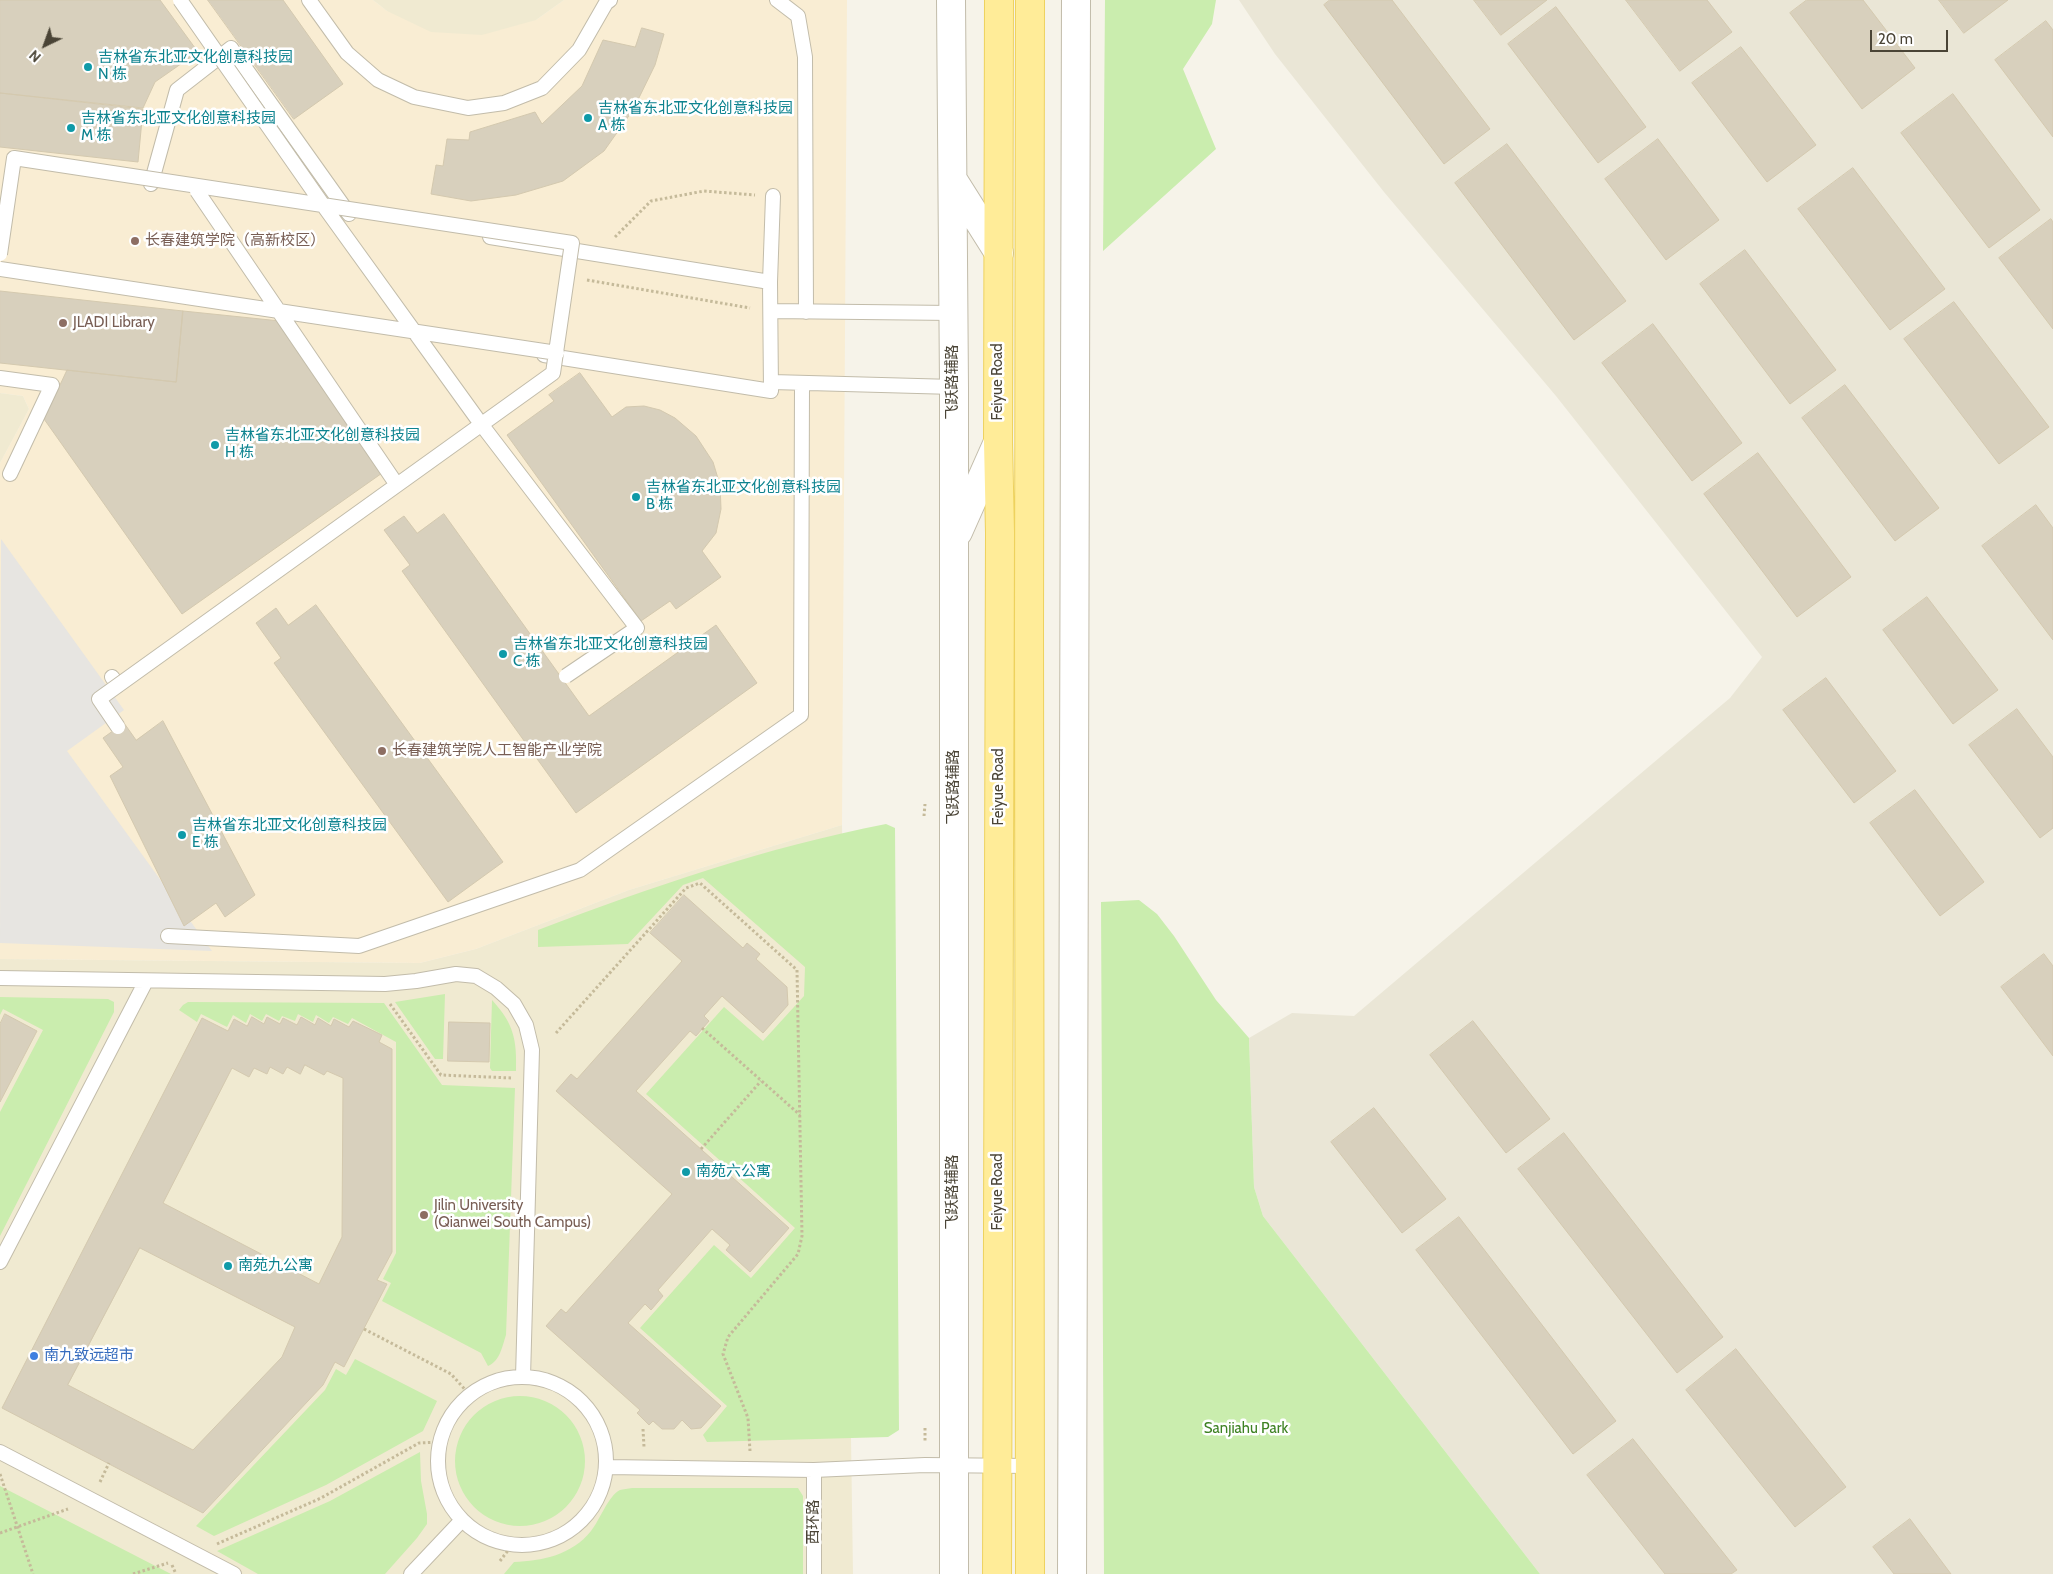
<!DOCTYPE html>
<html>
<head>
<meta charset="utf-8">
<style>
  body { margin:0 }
  #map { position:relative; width:2053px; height:1574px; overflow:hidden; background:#f6f3e9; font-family:Cabin,sans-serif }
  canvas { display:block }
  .north { position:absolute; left:20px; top:20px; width:50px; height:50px; -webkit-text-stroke:4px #fff; paint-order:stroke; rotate:222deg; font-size:14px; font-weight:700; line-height:20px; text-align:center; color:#4a4436 }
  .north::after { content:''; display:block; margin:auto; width:18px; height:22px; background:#4a4436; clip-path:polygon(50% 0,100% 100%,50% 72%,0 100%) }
  .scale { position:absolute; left:1870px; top:30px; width:78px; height:22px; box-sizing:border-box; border:2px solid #4a4436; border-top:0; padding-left:6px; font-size:15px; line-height:18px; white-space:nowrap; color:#4a4436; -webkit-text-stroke:4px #fff; paint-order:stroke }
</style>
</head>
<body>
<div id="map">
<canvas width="2053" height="1574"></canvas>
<div class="north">N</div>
<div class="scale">20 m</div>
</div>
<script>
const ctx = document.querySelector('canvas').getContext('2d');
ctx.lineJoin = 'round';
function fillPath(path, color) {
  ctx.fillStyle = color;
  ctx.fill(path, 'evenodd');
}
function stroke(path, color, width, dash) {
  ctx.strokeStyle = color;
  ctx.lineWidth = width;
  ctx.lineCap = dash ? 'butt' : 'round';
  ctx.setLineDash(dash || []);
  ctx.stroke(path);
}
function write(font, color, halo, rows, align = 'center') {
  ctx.font = font + ' Cabin,"Noto Sans SC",sans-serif';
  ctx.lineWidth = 5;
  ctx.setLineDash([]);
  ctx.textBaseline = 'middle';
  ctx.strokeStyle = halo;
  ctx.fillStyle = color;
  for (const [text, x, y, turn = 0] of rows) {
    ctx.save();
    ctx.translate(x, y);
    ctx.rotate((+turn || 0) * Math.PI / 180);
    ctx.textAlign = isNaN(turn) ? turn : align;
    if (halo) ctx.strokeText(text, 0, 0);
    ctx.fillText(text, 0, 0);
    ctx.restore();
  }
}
const residential = new Path2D(`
  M 1239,0 L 2053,0 L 2053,1574 L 1540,1574 L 1263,1216 L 1254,1187 L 1249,1038 L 1292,1013 L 1354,1016 L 1730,698 L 1762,657 L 1556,396 L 1384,192 L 1275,54 Z`);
const commercial = new Path2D(`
  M 0,0 L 373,0 L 387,11 L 536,20 L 564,0 L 847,0 L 842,825 L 629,890 L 476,949 L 420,963 L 0,959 L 0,463 L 29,409 L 23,396 L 0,393 Z`);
const education = new Path2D(`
  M 373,0 L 564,0 L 536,20 L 482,35 L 431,32 L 387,11 Z
  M 0,393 L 23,396 L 29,409 L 0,463 Z
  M 842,825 L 853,1574 L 0,1574 L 0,959 L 420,963 L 476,949 L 629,890 Z`);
const green = new Path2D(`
  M 1105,0 L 1216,0 L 1212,24 L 1183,69 L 1216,149 L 1103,251 Z
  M 886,824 L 895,828 L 899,1430 L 888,1437 L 707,1442 L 703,1435 L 727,1406 L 640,1328 L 714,1245 L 751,1278 L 795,1228 L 646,1094 L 724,1007 L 763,1041 L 804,996 L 805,967 L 703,878 L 683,885 L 628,944 L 538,947 L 538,930 C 651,887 767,847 886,824 Z
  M 1139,900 L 1157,914 L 1174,936 L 1216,1000 L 1249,1038 L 1254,1187 L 1263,1216 L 1540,1574 L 1104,1574 L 1101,902 Z
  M 445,994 L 443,1059 L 435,1059 L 395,1002 Z
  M 0,997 L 108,999 L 114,1002 L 114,1012 L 0,1236 L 0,1112 L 43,1030 L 3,1009 L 0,1015 Z
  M 492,1000 C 514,1024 517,1040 516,1071 L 492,1071 L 490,1068 Z
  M 188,1002 L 384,1003 L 442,1085 L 515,1088 L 506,1335 C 502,1347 500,1361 488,1366 L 481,1353 L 382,1301 L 391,1283 L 383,1279 L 396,1253 L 396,1042 L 352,1018 L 348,1024 L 333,1017 L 329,1023 L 316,1015 L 313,1022 L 298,1014 L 295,1021 L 282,1016 L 279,1021 L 266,1014 L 262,1021 L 250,1014 L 246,1023 L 233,1015 L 227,1027 L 201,1014 L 197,1022 L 179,1010 L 183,1005 Z
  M 355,1359 L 437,1401 L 423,1431 L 326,1485 L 214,1536 L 196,1526 L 325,1390 L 336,1369 L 346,1375 Z
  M455 1461a65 65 0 1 1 130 0a65 65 0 1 1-130 0Z
  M 420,1452 L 421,1481 L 427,1514 L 427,1524 L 417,1538 L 385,1574 L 258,1574 L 217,1551 L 330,1501 Z
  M 0,1486 L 171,1574 L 0,1574 Z
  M 632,1488 L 798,1488 L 803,1496 L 803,1574 L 504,1574 L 514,1562 C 542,1561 572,1555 591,1531 C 600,1520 608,1496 620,1490 C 623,1489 628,1489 632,1488 Z`);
const parking = new Path2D(`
  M 1,539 L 124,710 L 67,751 L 212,951 L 0,943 Z`);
const building = new Path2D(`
  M 0,0 L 160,0 L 198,52 L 155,82 L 143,108 L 0,93 Z
  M 208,0 L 283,0 L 343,84 L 294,119 Z
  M 1330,0 L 1392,0 L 1490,129 L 1444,164 L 1324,5 Z
  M 1474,0 L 1547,0 L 1501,35 Z
  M 1626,0 L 1707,0 L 1732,32 L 1680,71 Z
  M 1807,0 L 1863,0 L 1915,68 L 1862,109 L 1790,13 Z
  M 1939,0 L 2008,0 L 1964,33 Z
  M 1556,7 L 1646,127 L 1598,163 L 1508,44 Z
  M 2046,21 L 2053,30 L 2053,137 L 1995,60 Z
  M 642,28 L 664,34 L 655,65 L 633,110 L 604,151 L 563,181 L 516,195 L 471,201 L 431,194 L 436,165 L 443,166 L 447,139 L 469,140 L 470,132 L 535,112 L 542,124 L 582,86 L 603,40 L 635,47 Z
  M 1741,47 L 1816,145 L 1767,182 L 1692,83 Z
  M 0,93 L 143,109 L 138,162 L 0,147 Z
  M 1953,94 L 2040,210 L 1989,248 L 1901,133 Z
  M 1658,139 L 1719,220 L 1666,260 L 1605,179 Z
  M 1507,144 L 1626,301 L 1574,340 L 1455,183 Z
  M 1853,168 L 1945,289 L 1890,330 L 1798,209 Z
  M 2051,219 L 2053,222 L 2053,329 L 1999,258 Z
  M 1745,250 L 1836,370 L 1790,404 L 1700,284 Z
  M 0,291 L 183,311 L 176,382 L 0,363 Z
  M 1954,302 L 2049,427 L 1999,464 L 1904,339 Z
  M 183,311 L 280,321 L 385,471 L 182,614 L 44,419 L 67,370 L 176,382 Z
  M 1653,324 L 1742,443 L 1692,481 L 1602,363 Z
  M 580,373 L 612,417 L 626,407 L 644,406 L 660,410 L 675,418 L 696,436 L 713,462 L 720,485 L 721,509 L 716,533 L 702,551 L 721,577 L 676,609 L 670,601 L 641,621 L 507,435 L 554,401 L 549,395 Z
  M 1845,385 L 1939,508 L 1895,541 L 1802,418 Z
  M 1758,453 L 1851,577 L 1797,617 L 1704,494 Z
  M 2036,505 L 2053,528 L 2053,640 L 1982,546 Z
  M 444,514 L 589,716 L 716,625 L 757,683 L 576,813 L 402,571 L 410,565 L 384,530 L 404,516 L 417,533 Z
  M 1927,597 L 1998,690 L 1953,724 L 1883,630 Z
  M 316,605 L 503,862 L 448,902 L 274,663 L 281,658 L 256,623 L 276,608 L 288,625 Z
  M 1826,678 L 1896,771 L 1854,803 L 1783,710 Z
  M 2017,709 L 2053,757 L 2053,828 L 2040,838 L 1969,745 Z
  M 163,721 L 255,895 L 225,917 L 216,903 L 184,926 L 110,776 L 123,767 L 103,738 L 124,723 L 136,740 Z
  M 1915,790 L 1984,882 L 1940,916 L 1870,823 Z
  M 684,895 L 743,948 L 747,943 L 760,954 L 756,959 L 787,987 L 788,1005 L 763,1033 L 722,996 L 704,1016 L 709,1021 L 696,1036 L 690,1031 L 636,1091 L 789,1228 L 750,1272 L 726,1250 L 730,1245 L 712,1229 L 658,1290 L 663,1296 L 651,1310 L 645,1304 L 628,1323 L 721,1406 L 701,1428 L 691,1429 L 682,1420 L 674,1429 L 662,1429 L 653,1421 L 649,1425 L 637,1413 L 640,1410 L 546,1326 L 561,1309 L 566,1313 L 672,1194 L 556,1091 L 571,1074 L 577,1079 L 682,961 L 650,933 Z
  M 2044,954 L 2053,966 L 2053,1056 L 2001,987 Z
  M 5,1014 L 37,1031 L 0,1102 L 0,1024 Z
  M 252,1017 L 264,1024 L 267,1017 L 280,1024 L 283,1018 L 297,1025 L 301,1017 L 315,1025 L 318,1018 L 331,1026 L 334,1019 L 349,1027 L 353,1021 L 382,1035 L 379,1042 L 392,1049 L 392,1252 L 377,1280 L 387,1284 L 344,1367 L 335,1362 L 323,1385 L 203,1513 L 2,1408 L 202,1018 L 228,1031 L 234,1019 L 247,1026 ZM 305,1065 L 324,1075 L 327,1071 L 343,1078 L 342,1237 L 319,1284 L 163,1203 L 232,1068 L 249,1077 L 254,1068 L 267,1074 L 270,1067 L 283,1074 L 287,1067 L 300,1074 ZM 140,1248 L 295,1327 L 282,1357 L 193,1450 L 68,1385 Z
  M 1473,1021 L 1550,1119 L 1506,1153 L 1430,1055 Z
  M 449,1022 L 490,1023 L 489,1062 L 448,1061 Z
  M 1374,1108 L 1446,1199 L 1402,1233 L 1331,1142 Z
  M 1564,1133 L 1723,1337 L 1677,1373 L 1518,1169 Z
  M 1459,1217 L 1616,1421 L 1573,1454 L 1416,1250 Z
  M 1736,1349 L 1846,1487 L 1795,1527 L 1686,1390 Z
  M 1633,1439 L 1737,1570 L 1731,1574 L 1665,1574 L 1587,1475 Z
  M 1910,1519 L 1951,1574 L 1894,1574 L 1873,1547 Z`);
const path = new Path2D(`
  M 615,237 L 651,201 L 704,191 L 755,195
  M 587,280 L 750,308
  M 924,816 L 925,804
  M 390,1004 L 441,1075 L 512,1078
  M 702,1028 L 800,1115
  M 556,1033 L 686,888 L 700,883 L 797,970 L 802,1236 L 798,1254 L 728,1337 L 723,1354 L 748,1418 L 750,1451
  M 701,1149 L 761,1081
  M 364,1329 L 451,1374 L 470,1395
  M 925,1428 L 925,1442
  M 643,1429 L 644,1447
  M 0,1474 L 33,1574
  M 100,1482 L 109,1463
  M 0,1533 L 68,1509
  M 217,1544 L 321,1498 L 419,1443 L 440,1442
  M 500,1561 L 512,1545
  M 172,1565 L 176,1574
  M 133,1574 L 168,1563`);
const service = new Path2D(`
  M 309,0 L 347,53 L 378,80 L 414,97 L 468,108 L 504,103 L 542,88 L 579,50 L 606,3 L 610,0
  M 777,0 L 798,16 L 805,57 L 806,312
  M 151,184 L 177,90 L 231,48 L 349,214
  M 490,237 L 770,282
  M 771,311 L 953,313
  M 544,355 L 771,391 L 770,282 L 773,196
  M 0,378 L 52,385 L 10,474
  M 772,382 L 954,387
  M 112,677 L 118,685
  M 168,936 L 359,946 L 580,870 L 801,715 L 802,383
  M 0,978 L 385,984 L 416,981 L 456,974 L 476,976 L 496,988 L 514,1004 L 526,1025 L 532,1050 L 523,1377
  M 0,1262 L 146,981
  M438 1461a84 84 0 1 1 168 0a84 84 0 1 1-168 0Z
  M 0,1452 L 234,1574
  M 607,1467 L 814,1470 L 925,1465 L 1030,1466
  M 814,1470 L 814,1574
  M 411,1574 L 462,1520`);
const tertiary = new Path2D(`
  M 951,0 L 954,387 L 954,1574
  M 953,180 L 999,253
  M 958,532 L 998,442
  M 1072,1574 L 1076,0`);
const primary = new Path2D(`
  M 997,1574 L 1000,533 L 998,442 L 999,0
  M 1030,1574 L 1029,629 L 1030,0`);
const serviceBridge = new Path2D(`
  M 180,0 L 323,205 L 481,424 L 637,628 L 566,676
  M 197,191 L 397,485
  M 0,254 L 14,158 L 572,243 L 553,373 L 99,699 L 118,727
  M 0,269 L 557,353`);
const markers = [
  [88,67,5,"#0f9aa8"],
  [588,118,5,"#0f9aa8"],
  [71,128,5,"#0f9aa8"],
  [135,241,5,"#8d6e63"],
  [63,323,5,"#8d6e63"],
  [215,445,5,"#0f9aa8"],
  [636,497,5,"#0f9aa8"],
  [503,654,5,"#0f9aa8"],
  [382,751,5,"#8d6e63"],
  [182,835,5,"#0f9aa8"],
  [686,1172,5,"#0f9aa8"],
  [424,1215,5,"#8d6e63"],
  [228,1266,5,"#0f9aa8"],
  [34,1356,5,"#3f7fe0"]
];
const cultureNames = [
  ["吉林省东北亚文化创意科技园",98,58],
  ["N 栋",98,75],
  ["吉林省东北亚文化创意科技园",598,109],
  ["A 栋",598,126],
  ["吉林省东北亚文化创意科技园",81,119],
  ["M 栋",81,136],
  ["吉林省东北亚文化创意科技园",225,436],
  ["H 栋",225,453],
  ["吉林省东北亚文化创意科技园",646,488],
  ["B 栋",646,505],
  ["吉林省东北亚文化创意科技园",513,645],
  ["C 栋",513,662],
  ["吉林省东北亚文化创意科技园",192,826],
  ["E 栋",192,843],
  ["南苑六公寓",696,1172],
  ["南苑九公寓",238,1266]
];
const educationNames = [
  ["长春建筑学院（高新校区）",145,241],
  ["JLADI Library",73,323],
  ["长春建筑学院人工智能产业学院",392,751],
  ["Jilin University",434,1206],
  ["(Qianwei South Campus)",434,1223]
];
const streetNames = [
  ["飞跃路辅路",953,382,-90],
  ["Feiyue Road",998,382,-90],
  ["飞跃路辅路",954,787,-90],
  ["Feiyue Road",999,787,-90],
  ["飞跃路辅路",953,1192,-90],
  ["Feiyue Road",998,1192,-90],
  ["西环路",814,1522,-90]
];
const shopNames = [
  ["南九致远超市",44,1356]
];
const parkNames = [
  ["Sanjiahu Park",1246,1429]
];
fillPath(residential, '#eae6d6');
fillPath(commercial, '#f9edd3');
fillPath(education, '#f0ead1');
fillPath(green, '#caedae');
fillPath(parking, '#e7e5e1');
fillPath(building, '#d8d0bd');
stroke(building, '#d4c9af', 1);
stroke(service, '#c2bcaa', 16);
stroke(tertiary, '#c2bcaa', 30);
stroke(primary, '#eed25e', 30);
stroke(path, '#c5ba9a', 3, [2.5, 2.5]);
stroke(service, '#fff', 14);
stroke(tertiary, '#fff', 28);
stroke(primary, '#ffec98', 28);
stroke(serviceBridge, '#c2bcaa', 16, []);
stroke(serviceBridge, '#fff', 14);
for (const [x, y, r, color] of markers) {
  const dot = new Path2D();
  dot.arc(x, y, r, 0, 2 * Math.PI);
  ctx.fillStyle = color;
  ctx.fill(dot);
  stroke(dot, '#fff', 2);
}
write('15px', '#0d838f', '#fff', cultureNames, 'left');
write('15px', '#785e54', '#fff', educationNames, 'left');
write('15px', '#4a4436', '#fff', streetNames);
write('15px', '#366cbe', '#fff', shopNames, 'left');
write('15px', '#3e8223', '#fff', parkNames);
</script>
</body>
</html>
